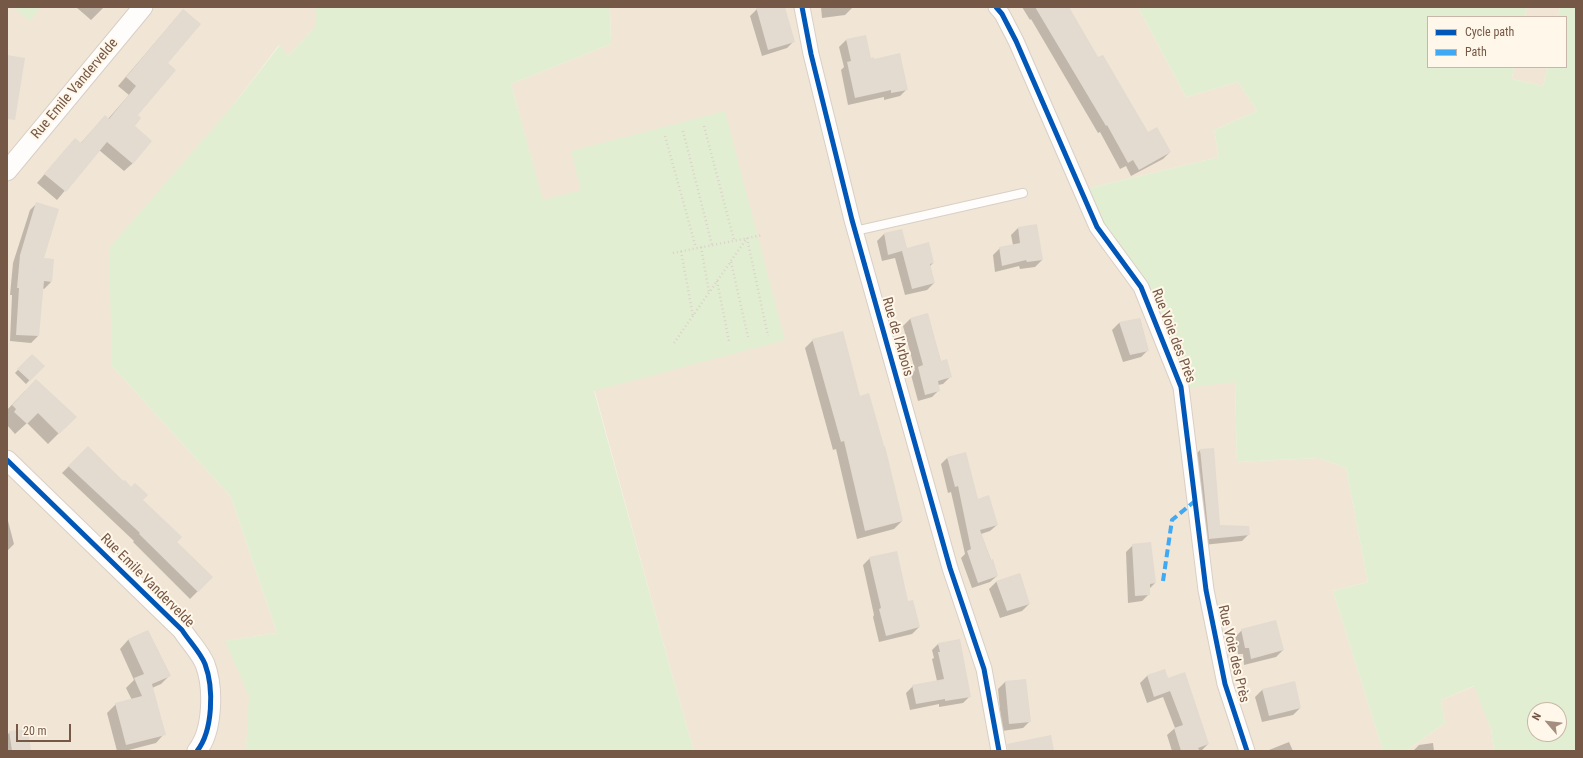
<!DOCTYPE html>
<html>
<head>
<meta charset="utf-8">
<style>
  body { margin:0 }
  #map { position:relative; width:1583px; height:758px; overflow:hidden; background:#f7f2e8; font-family:"Roboto Condensed",sans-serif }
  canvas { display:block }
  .frame { position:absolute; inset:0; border:8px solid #765847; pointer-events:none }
  .legend { position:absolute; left:1427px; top:16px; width:140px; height:52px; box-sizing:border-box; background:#fff7e9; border:1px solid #c8b7a8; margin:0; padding:5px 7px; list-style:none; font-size:12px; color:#765847 }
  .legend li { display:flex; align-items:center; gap:8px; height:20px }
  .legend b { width:20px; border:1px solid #c8b7a8 }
  .north { position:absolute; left:1527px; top:702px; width:40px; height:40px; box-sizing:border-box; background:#fff7e9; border:1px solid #c8b7a8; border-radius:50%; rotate:298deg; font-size:11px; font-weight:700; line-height:16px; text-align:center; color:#765847 }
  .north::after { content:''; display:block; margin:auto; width:14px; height:18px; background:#a38e7f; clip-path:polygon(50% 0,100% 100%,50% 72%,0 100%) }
  .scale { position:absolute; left:16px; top:724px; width:55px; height:18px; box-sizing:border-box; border:2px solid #765847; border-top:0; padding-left:5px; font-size:12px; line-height:14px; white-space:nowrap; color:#765847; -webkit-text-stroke:3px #fff7e9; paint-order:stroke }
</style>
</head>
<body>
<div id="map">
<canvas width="1583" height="758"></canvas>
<div class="frame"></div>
<ul class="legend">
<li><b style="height:5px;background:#0057b8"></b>Cycle path</li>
<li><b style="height:5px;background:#3fa9f5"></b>Path</li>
</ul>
<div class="north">N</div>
<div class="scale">20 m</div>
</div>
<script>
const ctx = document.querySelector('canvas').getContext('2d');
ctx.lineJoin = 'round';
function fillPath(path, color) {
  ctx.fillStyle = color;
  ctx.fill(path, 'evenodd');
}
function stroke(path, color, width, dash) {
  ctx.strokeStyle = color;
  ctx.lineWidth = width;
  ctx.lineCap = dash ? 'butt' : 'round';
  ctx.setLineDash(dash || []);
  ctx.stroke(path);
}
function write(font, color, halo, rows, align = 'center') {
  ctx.font = font + ' "Roboto Condensed",sans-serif';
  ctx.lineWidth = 4;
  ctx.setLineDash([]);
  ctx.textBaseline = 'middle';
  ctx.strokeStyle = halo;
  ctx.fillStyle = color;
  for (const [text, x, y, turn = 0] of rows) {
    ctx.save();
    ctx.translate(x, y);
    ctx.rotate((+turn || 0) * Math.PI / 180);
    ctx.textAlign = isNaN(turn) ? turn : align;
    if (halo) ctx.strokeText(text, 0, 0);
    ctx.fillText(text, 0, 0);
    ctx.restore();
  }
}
const residential = new Path2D(`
  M 7,7 L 315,7 L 315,27 L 288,56 L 279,45 L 234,104 L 112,366 L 231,497 L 277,633 L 226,641 L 250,696 L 246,751 L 7,751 Z
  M 610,7 L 1138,7 L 1186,97 L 1238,82 L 1257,111 L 1214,130 L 1219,157 L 1086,189 L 1159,327 L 1235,382 L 1237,462 L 1319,458 L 1346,468 L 1368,582 L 1333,591 L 1383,751 L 694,751 L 673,678 L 511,84 L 611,44 Z
  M 1527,7 L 1560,7 L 1558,17 L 1525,17 Z
  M 1514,67 L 1548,67 L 1543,86 L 1512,79 Z
  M 1475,686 L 1491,729 L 1494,751 L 1406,751 L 1445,723 L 1441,700 Z`);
const green = new Path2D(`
  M 13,7 L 41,7 L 30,21 Z
  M 315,7 L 610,7 L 611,44 L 511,84 L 543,200 L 581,190 L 571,151 L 725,111 L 785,340 L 594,391 L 673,678 L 694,751 L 246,751 L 249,696 L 225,641 L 277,633 L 231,497 L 112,366 L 109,248 L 234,104 L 280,45 L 288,56 L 315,27 Z
  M 1138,7 L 1527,7 L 1525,17 L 1428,17 L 1428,67 L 1514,67 L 1512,79 L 1543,86 L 1548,67 L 1566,67 L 1566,17 L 1558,17 L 1560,7 L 1576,7 L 1576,751 L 1494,751 L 1491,729 L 1474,686 L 1441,700 L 1445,723 L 1406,751 L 1383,751 L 1333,591 L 1368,582 L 1346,468 L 1319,458 L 1237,462 L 1235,382 L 1185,388 L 1152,295 L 1103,224 L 1086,189 L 1219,157 L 1214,130 L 1257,111 L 1238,82 L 1186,97 ZM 1535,710 L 1559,710 L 1559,734 L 1535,734 Z`);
const shadow = new Path2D(`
  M 76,7 L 104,7 L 91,20 Z
  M 759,7 L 784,7 L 794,41 L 787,48 L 762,56 L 750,16 Z
  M 821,7 L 853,7 L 845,15 L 822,18 Z
  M 1022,7 L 1068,7 L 1098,59 L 1148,133 L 1170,152 L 1163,159 L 1131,176 L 1126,166 L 1120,169 L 1100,132 L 1098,133 L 1031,19 L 1030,20 Z
  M 183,10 L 167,63 L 136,116 L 133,126 L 133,163 L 124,171 L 99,150 L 57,200 L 37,183 L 75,139 L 80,144 L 105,116 L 108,119 L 129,95 L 118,86 Z
  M 846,40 L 870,59 L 907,89 L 900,96 L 884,100 L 884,97 L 848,105 L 841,70 L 844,67 L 839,47 Z
  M 37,203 L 42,259 L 51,282 L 44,289 L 42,288 L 38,336 L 31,343 L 10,341 L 12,295 L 10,295 L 13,263 L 30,210 Z
  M 1018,228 L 1042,260 L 1035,267 L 1020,269 L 1019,266 L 995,272 L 993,255 L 1000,248 L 1013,245 L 1011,235 Z
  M 884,234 L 906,249 L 933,263 L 930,266 L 934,283 L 927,290 L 905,295 L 895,258 L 882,261 L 877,241 Z
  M 927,314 L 941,362 L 950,377 L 943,384 L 938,385 L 939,390 L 932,397 L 918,401 L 911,375 L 915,370 L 903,326 L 910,319 Z
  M 1140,319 L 1148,350 L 1141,357 L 1123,362 L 1112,330 L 1119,323 Z
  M 813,340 L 859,397 L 902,521 L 894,529 L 857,539 L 836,449 L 833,450 L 805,348 Z
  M 32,355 L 43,366 L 26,384 L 15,373 Z
  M 25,391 L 75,417 L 48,444 L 27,423 L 15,434 L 7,425 L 7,410 Z
  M 88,447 L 142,500 L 176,542 L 212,577 L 190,599 L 133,542 L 134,541 L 62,473 Z
  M 1200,450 L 1219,526 L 1248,535 L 1242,541 L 1203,545 L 1194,456 Z
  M 947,458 L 997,525 L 990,531 L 981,534 L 997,576 L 990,582 L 972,588 L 961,558 L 965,554 L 951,492 L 948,493 L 941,464 Z
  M 7,517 L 14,544 L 7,551 Z
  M 1133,545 L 1155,583 L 1149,589 L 1149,594 L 1142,601 L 1128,603 L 1126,552 Z
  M 870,558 L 907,602 L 919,627 L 912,634 L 879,642 L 873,617 L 874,615 L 863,565 Z
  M 1020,574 L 1029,604 L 1022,611 L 1000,618 L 989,589 L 996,582 Z
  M 1242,630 L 1283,650 L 1276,657 L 1244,665 L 1243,654 L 1238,654 L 1235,637 Z
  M 148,631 L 170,675 L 161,684 L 152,688 L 164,734 L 156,743 L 125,751 L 117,751 L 107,713 L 116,704 L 132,700 L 126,688 L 134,680 L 120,649 L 128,640 Z
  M 938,644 L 970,696 L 963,703 L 939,707 L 939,704 L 910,710 L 906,693 L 913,686 L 937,681 L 932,659 L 934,658 L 932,650 Z
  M 1164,670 L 1168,679 L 1208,744 L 1201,751 L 1172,751 L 1167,735 L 1175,728 L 1163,697 L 1147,703 L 1140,683 L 1147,676 Z
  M 1025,680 L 1030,721 L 1023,728 L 1002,731 L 998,689 L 1005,682 Z
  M 1262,690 L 1300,708 L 1293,715 L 1262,722 L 1255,697 Z
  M 10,732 L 30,751 L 7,751 L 7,735 Z
  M 1289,742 L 1293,751 L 1268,751 L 1269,750 Z
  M 1433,743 L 1434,751 L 1413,751 L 1419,745 Z`);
const building = new Path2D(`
  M 756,7 L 785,7 L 795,42 L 768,50 Z
  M 1035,7 L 1069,7 L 1098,57 L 1103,55 L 1148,132 L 1157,127 L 1171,152 L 1139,170 L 1133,160 L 1128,163 L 1107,125 L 1106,126 Z
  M 183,9 L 201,24 L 168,63 L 176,70 L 138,115 L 141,118 L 135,126 L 152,141 L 133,164 L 107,142 L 66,192 L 44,174 L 75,138 L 81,143 L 105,115 L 109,119 L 136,86 L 126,77 Z
  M 866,35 L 871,58 L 874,57 L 874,59 L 900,53 L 908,90 L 891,93 L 891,90 L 855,98 L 847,62 L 851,61 L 846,39 Z
  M 7,55 L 25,58 L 15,120 L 7,119 Z
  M 36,202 L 59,209 L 44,258 L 54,259 L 52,282 L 44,281 L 39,336 L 16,335 L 19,288 L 17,288 L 20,255 Z
  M 1037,224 L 1043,260 L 1027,262 L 1026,260 L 1002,266 L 999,247 L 1020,243 L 1018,227 Z
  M 902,229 L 907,248 L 929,242 L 934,263 L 930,264 L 935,283 L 912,289 L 902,251 L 888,255 L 884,233 Z
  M 928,313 L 941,361 L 947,359 L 952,377 L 938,381 L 940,391 L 925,395 L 918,367 L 923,365 L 910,318 Z
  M 1140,318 L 1149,351 L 1130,355 L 1119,322 Z
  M 843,331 L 860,396 L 869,393 L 884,446 L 885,446 L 903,521 L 865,531 L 844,441 L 841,442 L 812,339 Z
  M 32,354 L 45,366 L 30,381 L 17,369 Z
  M 36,379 L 77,417 L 59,434 L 38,413 L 27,424 L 14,412 L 16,409 L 12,405 Z
  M 88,446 L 123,481 L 125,480 L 131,487 L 135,483 L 148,495 L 143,500 L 182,537 L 177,542 L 213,577 L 198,592 L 139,534 L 140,533 L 68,466 Z
  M 1214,448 L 1220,525 L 1249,526 L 1250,535 L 1209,539 L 1200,449 Z
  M 966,452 L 978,499 L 989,495 L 998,525 L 980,530 L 991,560 L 993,559 L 998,576 L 978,583 L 967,551 L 971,549 L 958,486 L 955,487 L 947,457 Z
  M 1151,542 L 1156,583 L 1150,584 L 1150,595 L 1135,596 L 1132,544 Z
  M 897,551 L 908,601 L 913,600 L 920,627 L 886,636 L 879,609 L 881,608 L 869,557 Z
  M 1020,573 L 1030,604 L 1007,611 L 996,581 Z
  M 1276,620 L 1284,650 L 1251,659 L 1249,648 L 1245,648 L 1241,629 Z
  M 148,630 L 171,676 L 152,684 L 166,735 L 126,745 L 115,703 L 142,696 L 134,678 L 144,674 L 128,639 Z
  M 960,639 L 971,697 L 945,701 L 945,699 L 916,704 L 912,685 L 944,679 L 938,652 L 940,652 L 938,643 Z
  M 1165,669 L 1168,678 L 1185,672 L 1209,744 L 1198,748 L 1200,751 L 1181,751 L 1174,728 L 1183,725 L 1170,691 L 1154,697 L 1147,675 Z
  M 1026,679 L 1031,722 L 1009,724 L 1005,681 Z
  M 1295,681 L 1301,708 L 1269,716 L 1262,689 Z
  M 28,729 L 31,751 L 12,751 L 9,731 Z
  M 1051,735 L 1054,751 L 1008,751 L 1007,744 Z`);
const path = new Path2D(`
  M 704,126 L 734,240
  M 683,131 L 712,245
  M 665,136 L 696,248
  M 747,238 L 768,336
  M 701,247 L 709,292
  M 681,251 L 693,316
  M 673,253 L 763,235
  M 731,262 L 748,337
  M 717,281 L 729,341
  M 674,343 L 747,238`);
const service = new Path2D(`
  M 855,231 L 1023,193`);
const minor = new Path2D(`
  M 802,7 L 811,54 L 852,220 L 950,568 L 984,669 L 999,751
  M 996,7 L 1002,14 L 1016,41 L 1097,227 L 1141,287 L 1181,387 L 1206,590 L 1225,684 L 1247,751`);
const tertiary = new Path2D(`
  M 7,171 L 143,7
  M 7,460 L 182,630 C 189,641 200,652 205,664 C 214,688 213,731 197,751`);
const quiet = new Path2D(`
  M 1163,581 L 1172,520 L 1195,501`);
const cycleway = new Path2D(`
  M 802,7 L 811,54 L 852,220 L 950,568 L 984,669 L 999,751
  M 996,7 L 1002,14 L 1016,41 L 1097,227 L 1141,287 L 1181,387 L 1206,590 L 1225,684 L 1247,751
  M 7,460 L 182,630 C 189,641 200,652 205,664 C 214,688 213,731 197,751`);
const streetNames = [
  ["Rue Emile Vandervelde",75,89,-50],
  ["Rue Voie des Près",1173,336,69],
  ["Rue de l'Arbois",897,337,74],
  ["Rue Emile Vandervelde",147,581,45],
  ["Rue Voie des Près",1233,654,77]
];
fillPath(residential, '#f1e5d5');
fillPath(green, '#e2eed1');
fillPath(shadow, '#0003');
fillPath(building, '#e3dad0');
stroke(service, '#d8cfc6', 10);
stroke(minor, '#d8cfc6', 17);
stroke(tertiary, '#d8cfc6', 21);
stroke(path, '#dad2cb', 2.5, [1, 3]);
stroke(service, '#fefdfc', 8);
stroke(minor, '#fefdfc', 15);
stroke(tertiary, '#fefdfc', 19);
stroke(quiet, '#3fa9f5', 4, [8, 4]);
stroke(cycleway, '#0057b8', 5);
write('14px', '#765847', '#fff7e9', streetNames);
</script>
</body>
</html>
